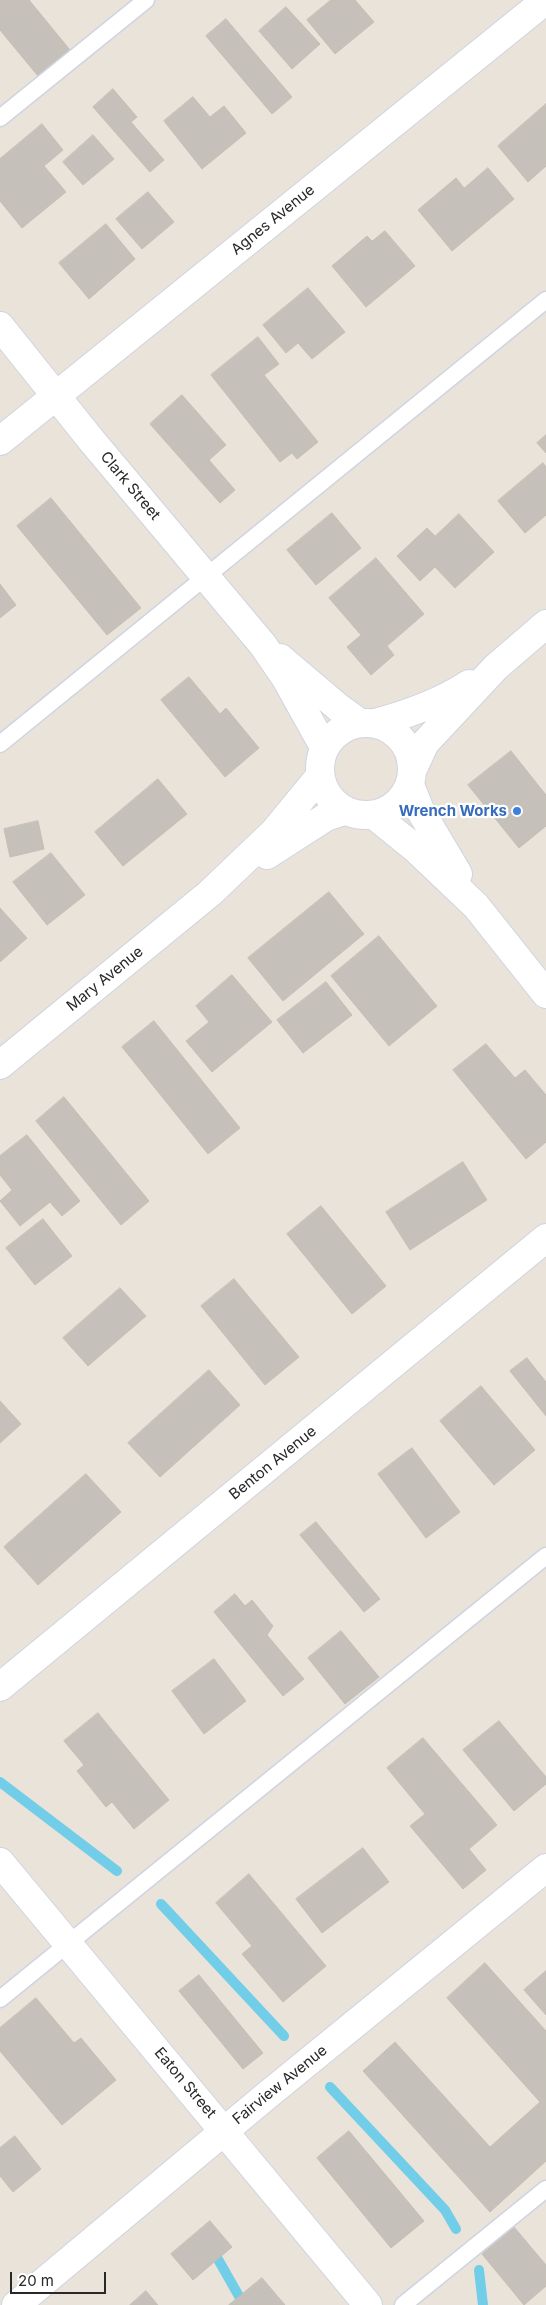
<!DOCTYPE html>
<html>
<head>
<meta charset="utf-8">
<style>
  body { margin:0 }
  #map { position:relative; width:546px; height:2305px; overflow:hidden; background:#eae3da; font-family:Inter,sans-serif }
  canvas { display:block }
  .scale { position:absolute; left:10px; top:2272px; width:96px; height:22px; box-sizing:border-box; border:2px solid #282828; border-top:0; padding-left:6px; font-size:15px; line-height:18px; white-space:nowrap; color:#282828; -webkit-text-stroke:4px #fff; paint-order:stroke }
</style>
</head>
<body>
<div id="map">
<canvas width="546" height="2305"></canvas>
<div class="scale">20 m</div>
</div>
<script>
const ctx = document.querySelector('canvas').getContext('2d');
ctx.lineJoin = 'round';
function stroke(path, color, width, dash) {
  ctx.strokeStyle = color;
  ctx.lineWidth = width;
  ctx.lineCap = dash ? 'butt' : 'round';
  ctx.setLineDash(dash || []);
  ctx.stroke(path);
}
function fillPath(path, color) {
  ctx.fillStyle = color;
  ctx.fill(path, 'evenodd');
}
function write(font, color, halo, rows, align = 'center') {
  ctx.font = font + ' Inter,sans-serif';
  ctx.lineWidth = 4.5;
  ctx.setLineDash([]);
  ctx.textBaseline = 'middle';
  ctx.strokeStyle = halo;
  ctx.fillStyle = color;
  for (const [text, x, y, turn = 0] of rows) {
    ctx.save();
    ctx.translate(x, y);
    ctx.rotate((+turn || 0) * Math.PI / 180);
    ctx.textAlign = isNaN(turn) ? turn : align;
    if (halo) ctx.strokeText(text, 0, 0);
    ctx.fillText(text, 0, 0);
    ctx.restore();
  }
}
const stream = new Path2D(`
  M 0,1782 L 117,1871
  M 161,1904 L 284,2036
  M 330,2087 L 445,2210 L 456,2229
  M 211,2247 L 244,2305
  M 479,2270 L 483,2305`);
const building = new Path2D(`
  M 0,0 L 29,0 L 70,50 L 38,76 L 0,30 Z
  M 331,0 L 355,0 L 374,22 L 335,54 L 307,20 Z
  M 286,7 L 320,44 L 292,69 L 259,31 Z
  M 226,19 L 292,97 L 272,114 L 206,36 Z
  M 113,89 L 137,117 L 131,122 L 164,160 L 150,172 L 93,107 Z
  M 193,97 L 210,117 L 224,106 L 246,133 L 202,169 L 164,121 Z
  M 546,104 L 546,166 L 528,182 L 498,146 Z
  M 42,124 L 63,150 L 44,166 L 66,192 L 22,228 L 0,201 L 0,159 Z
  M 93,135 L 114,159 L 83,185 L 63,162 Z
  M 488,168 L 514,199 L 452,251 L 418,210 L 456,178 L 464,188 Z
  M 148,192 L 174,222 L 142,249 L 116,219 Z
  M 106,224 L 135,259 L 89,299 L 59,263 Z
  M 385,231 L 415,266 L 366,307 L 332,266 L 367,236 L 372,241 Z
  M 308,288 L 345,332 L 312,359 L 298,343 L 286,353 L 263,325 Z
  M 258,337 L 279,364 L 264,375 L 318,442 L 297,459 L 292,453 L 280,462 L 211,375 Z
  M 182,395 L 226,445 L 209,460 L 235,490 L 220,503 L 150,424 Z
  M 546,435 L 546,453 L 537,443 Z
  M 543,463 L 546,467 L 546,515 L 525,533 L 498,501 Z
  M 51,498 L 141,608 L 107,635 L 17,526 Z
  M 332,513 L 361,548 L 316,585 L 287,550 Z
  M 459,514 L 494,552 L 455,588 L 435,567 L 420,581 L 397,556 L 427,528 L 435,536 Z
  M 376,558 L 424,614 L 387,646 L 394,655 L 371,675 L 347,647 L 361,635 L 329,598 Z
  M 0,584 L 16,605 L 0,618 Z
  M 189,677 L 220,714 L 226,708 L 259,748 L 225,777 L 161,700 Z
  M 511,751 L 546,795 L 546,826 L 519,848 L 468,785 Z
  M 158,779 L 187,814 L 123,866 L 95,832 Z
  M 38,821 L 44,849 L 10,857 L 4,829 Z
  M 51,853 L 85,895 L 47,925 L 13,882 Z
  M 329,892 L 364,934 L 283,1001 L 248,958 Z
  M 0,908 L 27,938 L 0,962 Z
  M 379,936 L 437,1006 L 389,1046 L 331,976 Z
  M 232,975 L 272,1022 L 212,1072 L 186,1041 L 209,1022 L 196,1006 Z
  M 326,982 L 352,1015 L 303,1053 L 277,1020 Z
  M 154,1021 L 240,1128 L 208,1154 L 122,1047 Z
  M 486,1044 L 515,1078 L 525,1070 L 546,1095 L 546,1142 L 526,1159 L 453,1070 Z
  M 64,1097 L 149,1201 L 121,1225 L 36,1121 Z
  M 27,1135 L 80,1201 L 62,1216 L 50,1202 L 20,1226 L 0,1201 L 12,1190 L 0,1175 L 0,1156 Z
  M 463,1162 L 487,1200 L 410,1250 L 386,1212 Z
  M 321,1206 L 386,1286 L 352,1314 L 287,1234 Z
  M 43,1219 L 72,1256 L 35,1285 L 6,1248 Z
  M 234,1279 L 299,1357 L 265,1385 L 201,1306 Z
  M 120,1288 L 146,1316 L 88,1366 L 63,1338 Z
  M 527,1358 L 546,1382 L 546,1416 L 510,1371 Z
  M 209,1370 L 240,1405 L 160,1477 L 128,1443 Z
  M 481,1386 L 535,1450 L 494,1485 L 440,1421 Z
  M 0,1401 L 21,1424 L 0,1443 Z
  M 412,1448 L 460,1512 L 426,1538 L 378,1474 Z
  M 86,1474 L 121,1512 L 38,1585 L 4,1547 Z
  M 316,1522 L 380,1599 L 364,1612 L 300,1535 Z
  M 235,1594 L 245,1606 L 252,1600 L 273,1626 L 267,1635 L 304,1679 L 283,1696 L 214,1612 Z
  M 341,1631 L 379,1677 L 345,1704 L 308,1658 Z
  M 214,1659 L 246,1701 L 204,1734 L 172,1691 Z
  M 98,1713 L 169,1800 L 134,1829 L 112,1802 L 106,1807 L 77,1771 L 84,1765 L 64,1741 Z
  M 499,1721 L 546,1777 L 546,1784 L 514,1811 L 463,1750 Z
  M 423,1738 L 497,1825 L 469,1849 L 486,1870 L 463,1889 L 410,1826 L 425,1814 L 387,1768 Z
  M 363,1848 L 389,1882 L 322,1933 L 296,1899 Z
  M 249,1874 L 326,1966 L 283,2002 L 242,1954 L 252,1946 L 216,1903 Z
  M 485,1963 L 546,2031 L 546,2161 L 490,2212 L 363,2071 L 395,2042 L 490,2147 L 540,2102 L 447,1998 Z
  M 546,1971 L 546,2015 L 524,1990 Z
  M 199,1975 L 263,2053 L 243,2069 L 179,1991 Z
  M 36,1998 L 74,2043 L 81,2038 L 116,2080 L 62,2125 L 0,2051 L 0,2028 Z
  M 349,2131 L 424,2221 L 391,2248 L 317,2158 Z
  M 15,2136 L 41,2169 L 13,2192 L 0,2176 L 0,2148 Z
  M 210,2221 L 232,2247 L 193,2280 L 171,2254 Z
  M 514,2227 L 546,2265 L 546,2286 L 524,2305 L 482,2254 Z
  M 262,2278 L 285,2305 L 229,2305 Z
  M 146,2291 L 158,2305 L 130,2305 Z`);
const lane = new Path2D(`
  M 0,118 L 146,0
  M 0,744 L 546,300
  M 0,1999 L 546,1556
  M 403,2305 L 546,2189`);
const street = new Path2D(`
  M 0,326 L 92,441 L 263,645 L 285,677 L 324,747
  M 0,441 L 546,0
  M 280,658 L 339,708 L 360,723
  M 410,785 L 420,810 L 458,874
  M 374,815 L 416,849 L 476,906 L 546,994
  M 0,1687 L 546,1238
  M 0,1862 L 368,2305
  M 16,2305 L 265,2097 L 546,1868`);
const secondary = new Path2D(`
  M320 769a46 46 0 1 1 92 0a46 46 0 1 1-92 0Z
  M 375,723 C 409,714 440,703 469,684
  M 413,769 L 425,743 L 496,667 L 546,624
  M 267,855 L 326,817 L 344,811
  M 0,1065 L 210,893 L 274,832 L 320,776`);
const markers = [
  [517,811,5,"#3f7fe0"]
];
const streetNames = [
  ["Agnes Avenue",273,220,-39],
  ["Clark Street",130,486,50],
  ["Mary Avenue",105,979,-39],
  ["Benton Avenue",273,1463,-39],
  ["Eaton Street",185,2083,50],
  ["Fairview Avenue",280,2085,-39]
];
const shopNames = [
  ["Wrench Works",507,811]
];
stroke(stream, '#71cde8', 10);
fillPath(building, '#c5c0ba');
stroke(building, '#c5beb4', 1);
stroke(lane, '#d0d3e1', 19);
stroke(street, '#d0d3e1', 30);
stroke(secondary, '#d0d3e1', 30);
stroke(lane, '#fff', 16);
stroke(street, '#fff', 28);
stroke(secondary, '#fff', 28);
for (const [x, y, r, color] of markers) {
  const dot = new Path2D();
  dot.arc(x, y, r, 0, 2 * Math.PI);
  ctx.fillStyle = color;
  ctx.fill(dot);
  stroke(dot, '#fff', 2);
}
write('15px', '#282828', '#fff', streetNames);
write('bold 15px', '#366cbe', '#fff', shopNames, 'right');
</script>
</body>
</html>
